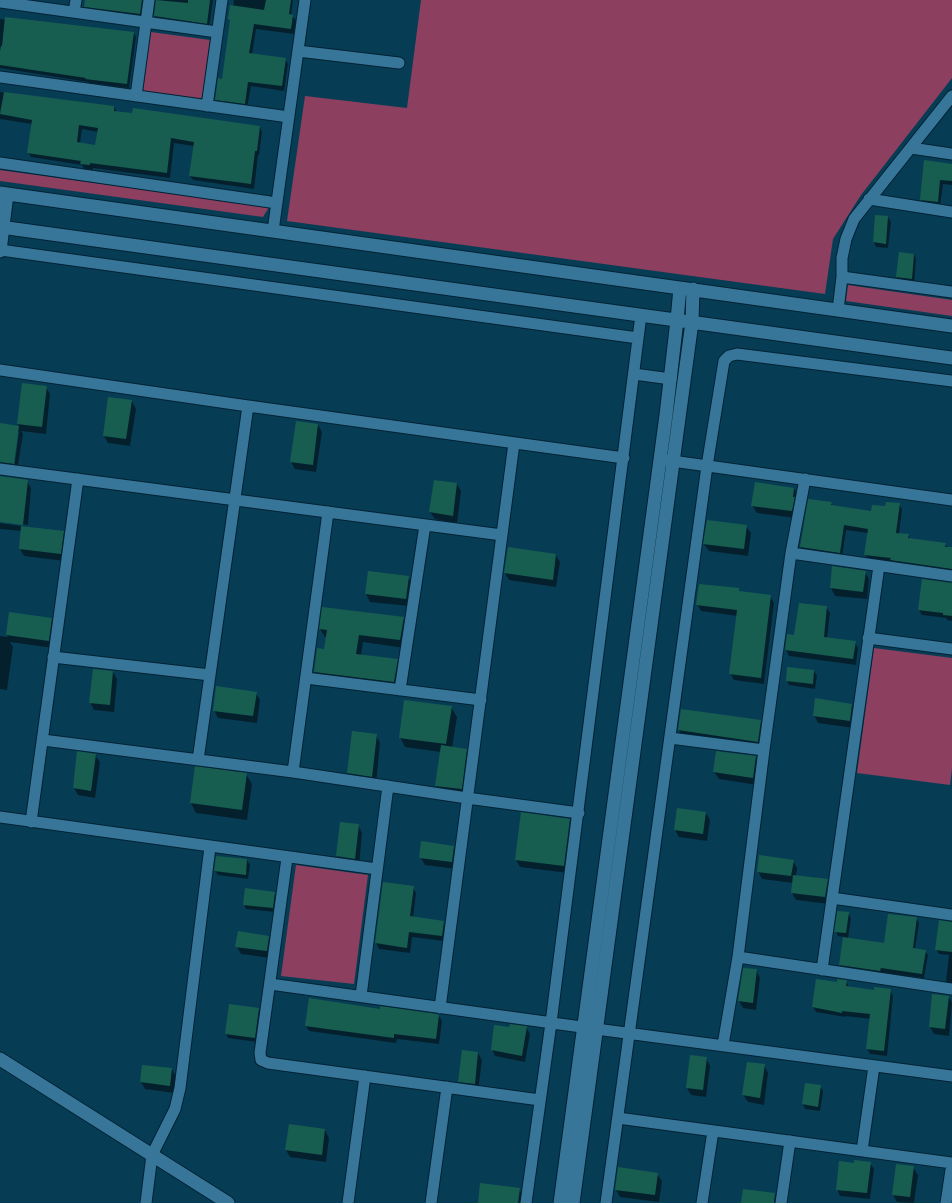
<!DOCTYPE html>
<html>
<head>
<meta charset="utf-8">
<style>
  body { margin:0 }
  canvas { display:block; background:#073c55 }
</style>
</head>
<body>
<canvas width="952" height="1203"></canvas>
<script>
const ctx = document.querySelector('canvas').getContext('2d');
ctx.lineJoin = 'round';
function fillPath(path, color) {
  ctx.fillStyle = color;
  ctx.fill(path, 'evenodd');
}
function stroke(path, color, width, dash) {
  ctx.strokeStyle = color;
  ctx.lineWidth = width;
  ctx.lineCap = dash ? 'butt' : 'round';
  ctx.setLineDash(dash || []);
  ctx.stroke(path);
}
const green = new Path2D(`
  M 421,0 L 952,0 L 952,78 L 861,195 L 833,239 L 825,294 L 287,221 L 305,96 L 407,108 Z
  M 151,32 L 210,40 L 202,99 L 143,91 Z
  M 0,170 L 269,207 L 263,217 L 0,181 Z
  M 848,285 L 952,300 L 952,316 L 846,301 Z
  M 874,648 L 952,658 L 952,768 L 950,785 L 857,773 Z
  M 296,865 L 368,875 L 354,984 L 281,976 Z`);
const shadow = new Path2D(`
  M 86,0 L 143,0 L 145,3 L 142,19 L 88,11 L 85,6 Z
  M 157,0 L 213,0 L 209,28 L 158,21 L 155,16 Z
  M 234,0 L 293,0 L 291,15 L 296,20 L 294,34 L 256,29 L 252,55 L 285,59 L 288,64 L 284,91 L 251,86 L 247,108 L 219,104 L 216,99 L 223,80 Z
  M 0,19 L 134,33 L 136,37 L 129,88 L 89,83 L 88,82 L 0,68 Z
  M 0,92 L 114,107 L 117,112 L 260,127 L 262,132 L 259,155 L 258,155 L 254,189 L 193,180 L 190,176 L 194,146 L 174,143 L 170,178 L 93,168 L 93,170 L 84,169 L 82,165 L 31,157 L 28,152 L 32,124 L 0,119 ZM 82,129 L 98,132 L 96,146 L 80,143 Z
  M 952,164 L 952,185 L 943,184 L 940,206 L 924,204 L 921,200 Z
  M 888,217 L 891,222 L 888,248 L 876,247 L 874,242 Z
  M 914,254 L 916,259 L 914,284 L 900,282 L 897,277 Z
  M 46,387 L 50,394 L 46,434 L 21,431 L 23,434 L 17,471 L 0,471 L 0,424 L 19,427 L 18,424 ZM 17,432 L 19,432 L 14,469 L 12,469 Z
  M 132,401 L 136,409 L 130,446 L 108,443 L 104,436 Z
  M 318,425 L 322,432 L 316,472 L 295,469 L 291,462 Z
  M 0,477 L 27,481 L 31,488 L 28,525 L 0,521 Z
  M 457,484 L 461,491 L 457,523 L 435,519 L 430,512 Z
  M 794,488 L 798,496 L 796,518 L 757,513 L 752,505 Z
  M 831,503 L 833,507 L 872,512 L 899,504 L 902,509 L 899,534 L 908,535 L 910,539 L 945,544 L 948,548 L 952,548 L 952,573 L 868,559 L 865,554 L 868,533 L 846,530 L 842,557 L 803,552 L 801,547 Z
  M 0,523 L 63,532 L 67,540 L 64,561 L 24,556 L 20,549 L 22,531 L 0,529 Z
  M 746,526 L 751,533 L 748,556 L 709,551 L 704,544 Z
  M 556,555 L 560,562 L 556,587 L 509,580 L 505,573 Z
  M 833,567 L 865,572 L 869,579 L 867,599 L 835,596 L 831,588 Z
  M 369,572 L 408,577 L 412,584 L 409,606 L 370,602 L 366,594 Z
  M 952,584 L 952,621 L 947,620 L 946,618 L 922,615 L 919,610 Z
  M 739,589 L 740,593 L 770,596 L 774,603 L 764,684 L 734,680 L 730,673 L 738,616 L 701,611 L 697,604 Z
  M 826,607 L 830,613 L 827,638 L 855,642 L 858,648 L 856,665 L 789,656 L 786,650 L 795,636 Z
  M 403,618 L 408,626 L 405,648 L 363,642 L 361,656 L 397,660 L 402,669 L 399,689 L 319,680 L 315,672 L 325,650 L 327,637 L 325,637 L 320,629 Z
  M 51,619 L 56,626 L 53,648 L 10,642 L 13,647 L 7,690 L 0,689 L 0,636 L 8,637 L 7,635 Z
  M 814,671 L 817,676 L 815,689 L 789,685 L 787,681 Z
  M 113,672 L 117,679 L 114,712 L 94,710 L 90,702 Z
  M 256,693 L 260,700 L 257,723 L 218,718 L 214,710 Z
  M 852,705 L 856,712 L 854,728 L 818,723 L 814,715 Z
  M 451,707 L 457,717 L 452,748 L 466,750 L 470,757 L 465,796 L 441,793 L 436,786 L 441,752 L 405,747 L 400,737 Z
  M 682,710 L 760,721 L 765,728 L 762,749 L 683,738 L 679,730 Z
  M 376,735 L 380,743 L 376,784 L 352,780 L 348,773 Z
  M 95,755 L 100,762 L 95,798 L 78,795 L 74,788 Z
  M 756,757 L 760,764 L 757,785 L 719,779 L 714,772 Z
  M 246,774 L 252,784 L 247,820 L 196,813 L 191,803 Z
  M 706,813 L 710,820 L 707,841 L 679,837 L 675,830 Z
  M 569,820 L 574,827 L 568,873 L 520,867 L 516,860 Z
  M 358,825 L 362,833 L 359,866 L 341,863 L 337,856 Z
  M 454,847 L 458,854 L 456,869 L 425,865 L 420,857 Z
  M 247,860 L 250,865 L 248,879 L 218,875 L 215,871 Z
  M 793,861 L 797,868 L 796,876 L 827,880 L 831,887 L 829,904 L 796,900 L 792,893 L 793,883 L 762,879 L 758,871 Z
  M 384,883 L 413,887 L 416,893 L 413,918 L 443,922 L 446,927 L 444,941 L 412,937 L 410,953 L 379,949 L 376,943 Z
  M 274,893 L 277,898 L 275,912 L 246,909 L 244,904 Z
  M 848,913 L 851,918 L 848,938 L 885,944 L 916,918 L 919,923 L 915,949 L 925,951 L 928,955 L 924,978 L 883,973 L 882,975 L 843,970 L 840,965 L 844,937 L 838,936 L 836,932 Z
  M 952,923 L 952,986 L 949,985 L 946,981 L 949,955 L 939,954 L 936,949 Z
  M 269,937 L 273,944 L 271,958 L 241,954 L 237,947 Z
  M 756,970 L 760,978 L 756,1010 L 743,1008 L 739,1001 Z
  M 846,981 L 849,987 L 875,991 L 890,990 L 893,996 L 887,1056 L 870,1054 L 867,1049 L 871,1019 L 845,1016 L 845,1017 L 816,1012 L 813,1007 L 838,983 Z
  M 949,997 L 952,1003 L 949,1036 L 934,1034 L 930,1027 Z
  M 259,1009 L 261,1013 L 257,1042 L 228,1038 L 226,1034 Z
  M 381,1011 L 439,1016 L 442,1021 L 439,1044 L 397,1039 L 396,1043 L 309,1031 L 306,1026 Z
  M 526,1027 L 530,1034 L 525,1062 L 495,1056 L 492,1049 L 510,1028 Z
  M 478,1053 L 482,1060 L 478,1091 L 463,1089 L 459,1082 Z
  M 706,1058 L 710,1066 L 706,1097 L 691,1095 L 687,1088 Z
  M 764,1065 L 768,1073 L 764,1105 L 748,1102 L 743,1095 Z
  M 172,1069 L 176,1077 L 174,1093 L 145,1089 L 141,1082 Z
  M 820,1086 L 823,1091 L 820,1111 L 805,1109 L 803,1104 Z
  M 325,1130 L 329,1138 L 326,1162 L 290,1157 L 286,1150 Z
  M 870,1163 L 874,1169 L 870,1199 L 840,1196 L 837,1189 L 855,1164 Z
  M 913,1167 L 918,1175 L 914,1203 L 897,1202 L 893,1195 Z
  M 657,1174 L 662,1181 L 659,1202 L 620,1197 L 616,1190 Z
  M 519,1189 L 524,1197 L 523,1203 L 479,1203 Z
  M 775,1194 L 779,1203 L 742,1203 Z`);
const building = new Path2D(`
  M 85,0 L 142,0 L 140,14 L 84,7 Z
  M 156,0 L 188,3 L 188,0 L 210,0 L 207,24 L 154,16 Z
  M 266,0 L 291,0 L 289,14 L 293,15 L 291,29 L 254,24 L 249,53 L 286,58 L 282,86 L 248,82 L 245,104 L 215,100 L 218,78 L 222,79 L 230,20 L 228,19 L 230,5 L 264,10 Z
  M 5,17 L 134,32 L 127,84 L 85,79 L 86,78 L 0,65 L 0,51 L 1,46 L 2,46 Z
  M 4,92 L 114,106 L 114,111 L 132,113 L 133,108 L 260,126 L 257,151 L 255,151 L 251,184 L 189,176 L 194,142 L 171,138 L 167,173 L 90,163 L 90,165 L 80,164 L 81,161 L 27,153 L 32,120 L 0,114 ZM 79,125 L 98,128 L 95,145 L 77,142 Z
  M 924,160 L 952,164 L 952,181 L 940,180 L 938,202 L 920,200 Z
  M 875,215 L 888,216 L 886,244 L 873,242 Z
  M 899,252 L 914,254 L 912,279 L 896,277 Z
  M 22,383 L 47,386 L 42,427 L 17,424 Z
  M 108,397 L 132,400 L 126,439 L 103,436 Z
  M 296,421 L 318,424 L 313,465 L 290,462 Z
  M 0,423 L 19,426 L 14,464 L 0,462 Z
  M 0,476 L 28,480 L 23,525 L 0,522 Z
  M 434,480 L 457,483 L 453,516 L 429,512 Z
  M 755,482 L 794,488 L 793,497 L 795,497 L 792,511 L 751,506 Z
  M 808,499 L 832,502 L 831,505 L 871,511 L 872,505 L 885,506 L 886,502 L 900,503 L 896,533 L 909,534 L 908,538 L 946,543 L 945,547 L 952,547 L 952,569 L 890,560 L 891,558 L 864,555 L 868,529 L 844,525 L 840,553 L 800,547 Z
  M 707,520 L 747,525 L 744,549 L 703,544 Z
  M 21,526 L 64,531 L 61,554 L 19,549 Z
  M 508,547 L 556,554 L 553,580 L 504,573 Z
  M 832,566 L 866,571 L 863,592 L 830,588 Z
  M 368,571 L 409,576 L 406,599 L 365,594 Z
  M 922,579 L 952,583 L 952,616 L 943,615 L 943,613 L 918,610 Z
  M 699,584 L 739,588 L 739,591 L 771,595 L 761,678 L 729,674 L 737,610 L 696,605 Z
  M 799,603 L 827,606 L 824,637 L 856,641 L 853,659 L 785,650 L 787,634 L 794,635 Z
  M 322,607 L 404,617 L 400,640 L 359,635 L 356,654 L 398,659 L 394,682 L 314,672 L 317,648 L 324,649 L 327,630 L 319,629 Z
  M 9,612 L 52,618 L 49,641 L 6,635 Z
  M 787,667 L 814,670 L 813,684 L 786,681 Z
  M 93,669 L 113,671 L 110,705 L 89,703 Z
  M 216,686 L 257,692 L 253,716 L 213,711 Z
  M 815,698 L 852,704 L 850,721 L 813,716 Z
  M 404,700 L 452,706 L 446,744 L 399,738 Z
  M 681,709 L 761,720 L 758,742 L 678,730 Z
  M 352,731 L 377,734 L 372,777 L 347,773 Z
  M 441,745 L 467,749 L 462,789 L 435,786 Z
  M 77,751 L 96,754 L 91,791 L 73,788 Z
  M 716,751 L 756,756 L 753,778 L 713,772 Z
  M 195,766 L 247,773 L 242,810 L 190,803 Z
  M 677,808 L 706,812 L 703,834 L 674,830 Z
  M 521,812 L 570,819 L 564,866 L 515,860 Z
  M 340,822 L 359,824 L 355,859 L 336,856 Z
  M 421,841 L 454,846 L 452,862 L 419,858 Z
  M 759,855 L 794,860 L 791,876 L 757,872 Z
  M 216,856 L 247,859 L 246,875 L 214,871 Z
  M 793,875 L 828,879 L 825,897 L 791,893 Z
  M 383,882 L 414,886 L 410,916 L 444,921 L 442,936 L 409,932 L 407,948 L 375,943 Z
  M 245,888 L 275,892 L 273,908 L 243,905 Z
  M 837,911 L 849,912 L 846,933 L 834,932 Z
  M 888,914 L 917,917 L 913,948 L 926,950 L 922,974 L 881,968 L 880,971 L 839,965 L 843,937 L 884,943 Z
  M 939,920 L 952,922 L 952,952 L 935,950 Z
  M 238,931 L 269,936 L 267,951 L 235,947 Z
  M 743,968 L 757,969 L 753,1003 L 738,1001 Z
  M 816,979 L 837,982 L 837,979 L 847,980 L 846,986 L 874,990 L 874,987 L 891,989 L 884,1051 L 866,1049 L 870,1014 L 842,1011 L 842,1013 L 812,1007 Z
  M 932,994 L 949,996 L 945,1029 L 929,1027 Z
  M 309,998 L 380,1009 L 380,1006 L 437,1014 L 439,1015 L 436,1039 L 394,1034 L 394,1038 L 305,1026 Z
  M 229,1004 L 259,1008 L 255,1038 L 225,1034 Z
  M 510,1024 L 527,1026 L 522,1056 L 491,1050 L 494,1025 L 509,1027 Z
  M 462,1050 L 478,1052 L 475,1084 L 458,1082 Z
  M 690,1055 L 707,1057 L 703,1090 L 686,1088 Z
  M 747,1062 L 765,1064 L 760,1098 L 742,1095 Z
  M 142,1065 L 172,1068 L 170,1086 L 140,1082 Z
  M 805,1083 L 821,1085 L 818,1107 L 802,1104 Z
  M 289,1124 L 325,1129 L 322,1155 L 285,1150 Z
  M 854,1160 L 871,1162 L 867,1193 L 836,1190 L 839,1161 L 854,1163 Z
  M 896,1164 L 914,1166 L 910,1197 L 892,1195 Z
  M 618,1167 L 658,1173 L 655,1195 L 615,1190 Z
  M 480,1183 L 520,1188 L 518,1203 L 478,1203 Z
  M 743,1189 L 775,1193 L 774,1203 L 741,1203 Z`);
const minor = new Path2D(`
  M 0,2 L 217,32
  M 74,12 L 76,0
  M 298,51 L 399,63
  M 0,77 L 289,117
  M 136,96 L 149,0
  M 207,106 L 222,0
  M 911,148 L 952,154
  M 0,163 L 277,203
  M 869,199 L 952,212
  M 273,231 L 305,0
  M 0,250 L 638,338
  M 842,277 L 952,292
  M 838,310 L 842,277 L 842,258 L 846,239 L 854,219 L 952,96
  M 0,370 L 248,406 L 624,458
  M 634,374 L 671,379
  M 665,460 L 952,500
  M 0,469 L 502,535
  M 791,553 L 952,576
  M 868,638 L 952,649
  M 53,657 L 210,675
  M 306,678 L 481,700
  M 400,690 L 425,525
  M 670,738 L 764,750
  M 43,740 L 293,772 L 467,798 L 579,813
  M 198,760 L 248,406
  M 293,772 L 328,512
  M 0,817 L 377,869
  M 31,822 L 78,479
  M 287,858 L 260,1053 L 261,1060 L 268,1063 L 540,1100
  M 832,898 L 952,915
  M 738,957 L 952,989
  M 822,970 L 879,566
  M 270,984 L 596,1029 L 952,1076
  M 361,996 L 388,786
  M 440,1008 L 514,443
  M 723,1045 L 738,957 L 764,750 L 791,553 L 805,479
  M 618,1118 L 952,1163
  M 862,1151 L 874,1066
  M 146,1203 L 152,1155 L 175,1109 L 180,1088 L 210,847
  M 348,1203 L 365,1076
  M 431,1203 L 447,1087
  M 526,1203 L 551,1023 L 641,315
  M 606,1203 L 707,466 L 724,361 L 729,356 L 737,354 L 952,381
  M 702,1203 L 713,1131
  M 781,1203 L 790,1141
  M 946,1203 L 952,1163`);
const tertiary = new Path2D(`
  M 0,193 L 952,326
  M 0,227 L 952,358
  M 0,251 L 7,194
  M 0,1059 L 228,1203
  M 560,1203 L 666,415 L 677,320 L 680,288
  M 573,1203 L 692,322 L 693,289`);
fillPath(green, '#8c3f5f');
fillPath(shadow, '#0007');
fillPath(building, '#175e50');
stroke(minor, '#023', 13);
stroke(tertiary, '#023', 15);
stroke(minor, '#377699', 11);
stroke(tertiary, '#377699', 13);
</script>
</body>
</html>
